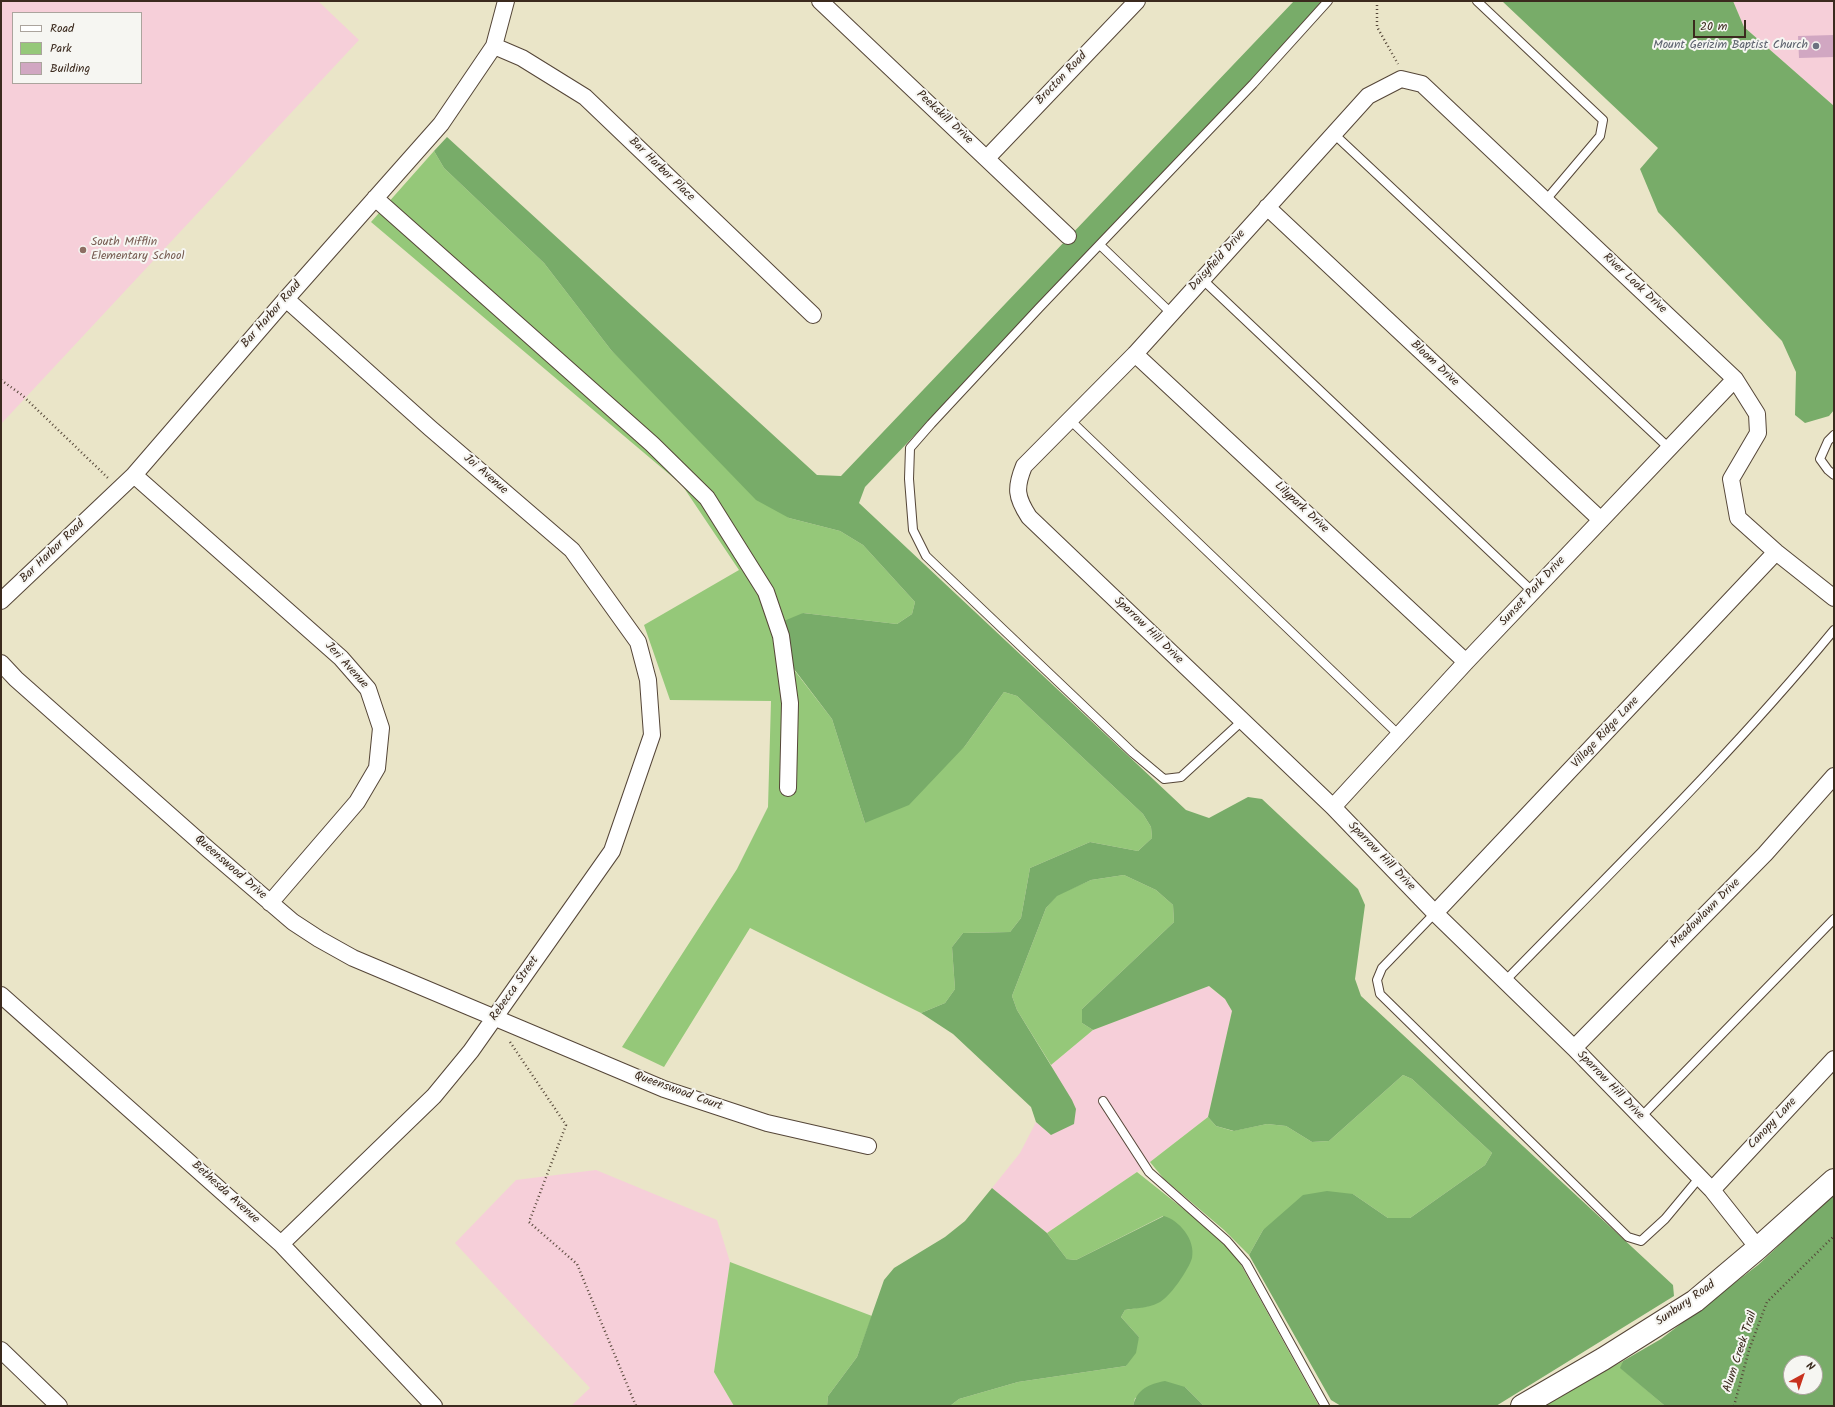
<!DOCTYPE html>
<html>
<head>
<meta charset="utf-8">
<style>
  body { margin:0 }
  #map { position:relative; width:1835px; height:1407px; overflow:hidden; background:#eae5c8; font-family:Kalam,sans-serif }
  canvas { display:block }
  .frame { position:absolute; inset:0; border:2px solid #3b2a1e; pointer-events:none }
  .legend { position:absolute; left:12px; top:12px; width:130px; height:72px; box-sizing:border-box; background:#f6f6f2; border:1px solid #aba49d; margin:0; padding:5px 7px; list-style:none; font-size:12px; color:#3b2a1e }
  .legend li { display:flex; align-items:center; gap:8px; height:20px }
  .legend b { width:20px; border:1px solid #aba49d }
  .north { position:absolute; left:1783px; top:1355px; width:40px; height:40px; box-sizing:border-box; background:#f6f6f2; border:1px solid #aba49d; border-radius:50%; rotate:40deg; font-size:11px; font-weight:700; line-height:16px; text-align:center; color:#3b2a1e }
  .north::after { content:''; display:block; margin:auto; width:14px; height:18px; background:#c8321e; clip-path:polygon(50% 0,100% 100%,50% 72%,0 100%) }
  .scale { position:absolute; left:1693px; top:20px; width:53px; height:18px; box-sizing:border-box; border:2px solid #3b2a1e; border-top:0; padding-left:5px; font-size:12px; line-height:14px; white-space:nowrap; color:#3b2a1e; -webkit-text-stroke:3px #f6f6f2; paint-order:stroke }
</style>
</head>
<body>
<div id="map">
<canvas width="1835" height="1407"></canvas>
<div class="frame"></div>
<ul class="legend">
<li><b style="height:5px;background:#fff"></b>Road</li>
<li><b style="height:11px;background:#95c879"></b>Park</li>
<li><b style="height:11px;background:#d1a7c2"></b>Building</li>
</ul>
<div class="north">N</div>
<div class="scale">20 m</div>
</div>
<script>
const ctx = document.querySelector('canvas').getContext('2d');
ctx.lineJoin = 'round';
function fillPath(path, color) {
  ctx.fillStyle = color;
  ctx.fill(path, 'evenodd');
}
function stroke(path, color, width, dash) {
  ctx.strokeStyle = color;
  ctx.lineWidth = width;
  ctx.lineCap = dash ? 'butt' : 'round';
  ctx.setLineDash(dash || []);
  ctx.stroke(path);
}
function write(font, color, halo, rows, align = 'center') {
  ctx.font = font + ' Kalam,sans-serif';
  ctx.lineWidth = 4;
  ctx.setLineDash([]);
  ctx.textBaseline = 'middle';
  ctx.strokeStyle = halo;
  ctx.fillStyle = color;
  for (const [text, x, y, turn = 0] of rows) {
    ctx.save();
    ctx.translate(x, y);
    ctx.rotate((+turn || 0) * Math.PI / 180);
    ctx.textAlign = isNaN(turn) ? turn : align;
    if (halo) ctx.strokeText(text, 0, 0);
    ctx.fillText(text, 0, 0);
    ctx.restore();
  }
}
const built = new Path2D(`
  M 1,1 L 318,1 L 359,40 L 1,424 ZM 13,13 L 141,13 L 141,83 L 13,83 Z
  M 1733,1 L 1834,1 L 1834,106 L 1744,27 Z
  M 1208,986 L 1225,999 L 1232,1011 L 1208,1117 L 1137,1172 L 1047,1233 L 992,1188 L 1020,1153 L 1036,1122 L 1051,1135 L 1076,1109 L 1051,1065 L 1093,1030 Z
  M 596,1170 L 717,1220 L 730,1262 L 714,1372 L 734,1406 L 571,1406 L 590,1388 L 455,1243 L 516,1180 Z`);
const green = new Path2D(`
  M 434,151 L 444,168 L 544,263 L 611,350 L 789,518 L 840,531 L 863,545 L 915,602 L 912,614 L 897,624 L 803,613 L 781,653 L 832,719 L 865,823 L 965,746 L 1004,692 L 1017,696 L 1143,814 L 1151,827 L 1152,838 L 1138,851 L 1090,842 L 1030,868 L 1021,918 L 1010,932 L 963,933 L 952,947 L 955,989 L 945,1003 L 921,1013 L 750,928 L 664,1067 L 622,1047 L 737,869 L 768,807 L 771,701 L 670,700 L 644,625 L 739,570 L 682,485 L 371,222 Z
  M 1124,875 L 1156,890 L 1173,905 L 1174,922 L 1082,1009 L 1082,1023 L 1093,1030 L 1051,1065 L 1017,1010 L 1012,996 L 1046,908 L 1057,895 L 1091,880 Z
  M 1403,1075 L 1412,1079 L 1492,1153 L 1485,1165 L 1410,1218 L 1388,1218 L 1353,1194 L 1263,1230 L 1249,1255 L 1224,1230 L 1164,1179 L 1150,1162 L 1208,1117 L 1216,1126 L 1233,1131 L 1267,1124 L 1286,1126 L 1312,1142 L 1329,1141 Z
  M 1137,1172 L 1215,1234 L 1239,1261 L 1319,1406 L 1204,1406 L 1185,1387 L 1135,1398 L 1133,1406 L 950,1406 L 959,1399 L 1018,1382 L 1126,1366 L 1139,1337 L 1121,1317 L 1125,1310 L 1148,1306 L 1163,1216 L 1076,1260 L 1067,1259 L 1047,1233 Z
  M 730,1262 L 872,1316 L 857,1357 L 828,1396 L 827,1406 L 734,1406 L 714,1372 Z
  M 1623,1361 L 1621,1368 L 1665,1406 L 1542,1406 Z`);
const forest = new Path2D(`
  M 1294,1 L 1331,1 L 865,487 L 859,503 L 1186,810 L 1209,818 L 1248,797 L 1262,799 L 1358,889 L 1365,905 L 1355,979 L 1361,996 L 1673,1285 L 1674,1296 L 1496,1406 L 1341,1406 L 1331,1400 L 1249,1255 L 1263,1230 L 1303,1195 L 1327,1191 L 1353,1194 L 1388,1218 L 1410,1218 L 1485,1165 L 1492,1153 L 1412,1079 L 1403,1075 L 1329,1141 L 1312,1142 L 1286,1126 L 1267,1124 L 1234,1131 L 1216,1126 L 1208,1117 L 1232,1011 L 1225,999 L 1209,986 L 1093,1030 L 1082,1023 L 1082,1009 L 1174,922 L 1173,905 L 1156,890 L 1124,875 L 1091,880 L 1057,896 L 1046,908 L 1012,996 L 1017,1010 L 1072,1100 L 1076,1109 L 1074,1124 L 1051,1135 L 1036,1122 L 1031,1107 L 953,1034 L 921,1013 L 945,1003 L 955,989 L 952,947 L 963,933 L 1010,932 L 1021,918 L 1030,868 L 1090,842 L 1138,851 L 1152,838 L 1151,827 L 1143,814 L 1017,696 L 1004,692 L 965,746 L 909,805 L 865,823 L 832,719 L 781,652 L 772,634 L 779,623 L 803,613 L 897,624 L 912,614 L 915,602 L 863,545 L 840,531 L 789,518 L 756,500 L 611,350 L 544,263 L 444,168 L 434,151 L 447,137 L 817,475 L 841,476 Z
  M 1502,1 L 1733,1 L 1744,27 L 1834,106 L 1834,410 L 1829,416 L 1805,423 L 1795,415 L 1796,372 L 1782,341 L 1658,212 L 1640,169 L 1658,148 Z
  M 992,1188 L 1047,1233 L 1067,1259 L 1076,1260 L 1164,1216 C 1179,1220 1196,1240 1192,1258 C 1189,1269 1169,1299 1158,1303 C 1148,1308 1136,1308 1125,1310 L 1121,1317 L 1139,1337 L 1136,1353 L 1126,1366 L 1018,1382 L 959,1399 L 950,1406 L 827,1406 L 828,1396 L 857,1357 L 884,1280 L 894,1268 L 945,1237 L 965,1221 Z
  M 1834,1194 L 1834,1406 L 1665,1406 L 1620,1368 L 1623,1361 L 1661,1339 L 1758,1265 ZM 1791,1363 L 1815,1363 L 1815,1387 L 1791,1387 Z
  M 1165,1381 L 1185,1387 L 1204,1406 L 1133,1406 C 1137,1389 1149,1384 1165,1381 Z`);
const building = new Path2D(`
  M 1834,35 L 1834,57 L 1799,58 L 1798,36 Z`);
const path = new Path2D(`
  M 1377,1 L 1377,27 L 1398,64
  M 1,380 L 22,395 L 108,478
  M 510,1042 L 566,1125 L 529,1222 L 577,1264 L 636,1406
  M 1734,1406 L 1749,1350 L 1767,1302 L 1834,1236`);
const lane = new Path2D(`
  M 1477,1 L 1603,120 L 1600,136 L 1545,201
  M 1334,134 L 1669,448
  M 1100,245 L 1171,313
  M 1202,279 L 1533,592
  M 1070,420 L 1399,735
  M 1834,435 L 1828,441 L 1820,459 L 1828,470 L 1834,475
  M 1242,721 L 1181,777 L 1164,779 L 1133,753 L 926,556 L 913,530 L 909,479 L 910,448 L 931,424 L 1039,308 L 1253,84 L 1328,1
  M 1435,913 L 1382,968 L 1377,980 L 1380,994 L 1628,1237 L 1641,1241 L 1665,1219 L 1700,1177
  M 1505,981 C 1617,866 1732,754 1834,630
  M 1103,1101 L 1149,1172 L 1227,1241 L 1246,1263 L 1325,1406
  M 1641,1117 L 1834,919`);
const street = new Path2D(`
  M 820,1 L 1068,236
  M 494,46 L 522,58 L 585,97 L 813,315
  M 987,158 L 1137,1
  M 375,198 L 652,444 L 707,498 L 766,592 L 781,636 L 790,703 L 788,788
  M 1267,207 L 1601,520
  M 1135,354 L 1466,662
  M 134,475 L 341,658 L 368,689 L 381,728 L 377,768 L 357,802 L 270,903
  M 1,601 L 134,475 L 286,299 L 441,124 L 494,46 L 506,1
  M 1,663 L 16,679 L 209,850 L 293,922 L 319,939 L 353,958 L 664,1089 L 767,1123 L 868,1146
  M 1333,807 L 1466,662 L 1735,379
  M 1435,913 L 1776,552
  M 1,995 L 281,1244 L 434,1406
  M 1574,1048 L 1765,854 L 1834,776
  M 1712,1190 L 1834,1059
  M 281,1244 L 434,1096 L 471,1051 L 612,851 L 652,735 L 648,680 L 638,642 L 572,550 L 430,428 L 286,299
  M 1758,1248 L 1712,1190 L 1574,1048 L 1435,913 L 1333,807 L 1029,517 C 1016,497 1015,488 1024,466 L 1135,354 L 1368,96 L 1401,79 L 1422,84 L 1735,379 L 1757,414 L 1758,433 L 1731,479 L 1738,518 L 1776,552 L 1834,598
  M 1,1350 L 59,1406`);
const primary = new Path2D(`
  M 1522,1406 L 1603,1359 L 1695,1301 L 1758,1248 L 1834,1180`);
const markers = [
  [1816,46,4,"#6b7280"],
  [83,250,4,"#8d6e63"]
];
const worshipNames = [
  ["Mount Gerizim Baptist Church",1808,46]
];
const streetNames = [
  ["Brocton Road",1062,79,-46],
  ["Peekskill Drive",944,118,43],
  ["Bar Harbor Place",661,170,44],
  ["Daisyfield Drive",1218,261,-48],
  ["River Look Drive",1634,284,43],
  ["Bar Harbor Road",272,315,-49],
  ["Bloom Drive",1434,364,43],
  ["Joi Avenue",485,475,41],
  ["Lilypark Drive",1301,508,43],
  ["Bar Harbor Road",53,552,-44],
  ["Sunset Park Drive",1533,592,-47],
  ["Sparrow Hill Drive",1148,631,44],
  ["Jeri Avenue",346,666,48],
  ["Village Ridge Lane",1606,733,-47],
  ["Sparrow Hill Drive",1381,857,46],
  ["Queenswood Drive",230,868,41],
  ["Meadowlawn Drive",1706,914,-45],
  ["Rebecca Street",515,989,-55],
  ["Sparrow Hill Drive",1610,1086,46],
  ["Queenswood Court",678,1092,20],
  ["Canopy Lane",1773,1124,-47],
  ["Bethesda Avenue",225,1193,42],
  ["Sunbury Road",1686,1304,-35],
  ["Alum Creek Trail",1741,1352,-72]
];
const educationNames = [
  ["South Mifflin",91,243],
  ["Elementary School",91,257]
];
fillPath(built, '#f6cfd9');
fillPath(green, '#95c879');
fillPath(forest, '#78ac69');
fillPath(building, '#d1a7c2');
stroke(lane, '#554638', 10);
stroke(street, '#554638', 18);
stroke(primary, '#554638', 24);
stroke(path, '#554638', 2.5, [1, 3]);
stroke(lane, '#fff', 8);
stroke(street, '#fff', 16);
stroke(primary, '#fff', 22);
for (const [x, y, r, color] of markers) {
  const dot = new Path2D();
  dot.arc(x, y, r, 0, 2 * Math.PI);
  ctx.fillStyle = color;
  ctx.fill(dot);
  stroke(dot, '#f6f6f2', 1.5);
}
write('12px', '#5b616d', '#f6f6f2', worshipNames, 'right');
write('12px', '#3b2a1e', '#f6f6f2', streetNames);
write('12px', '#785e54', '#f6f6f2', educationNames, 'left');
</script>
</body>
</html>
